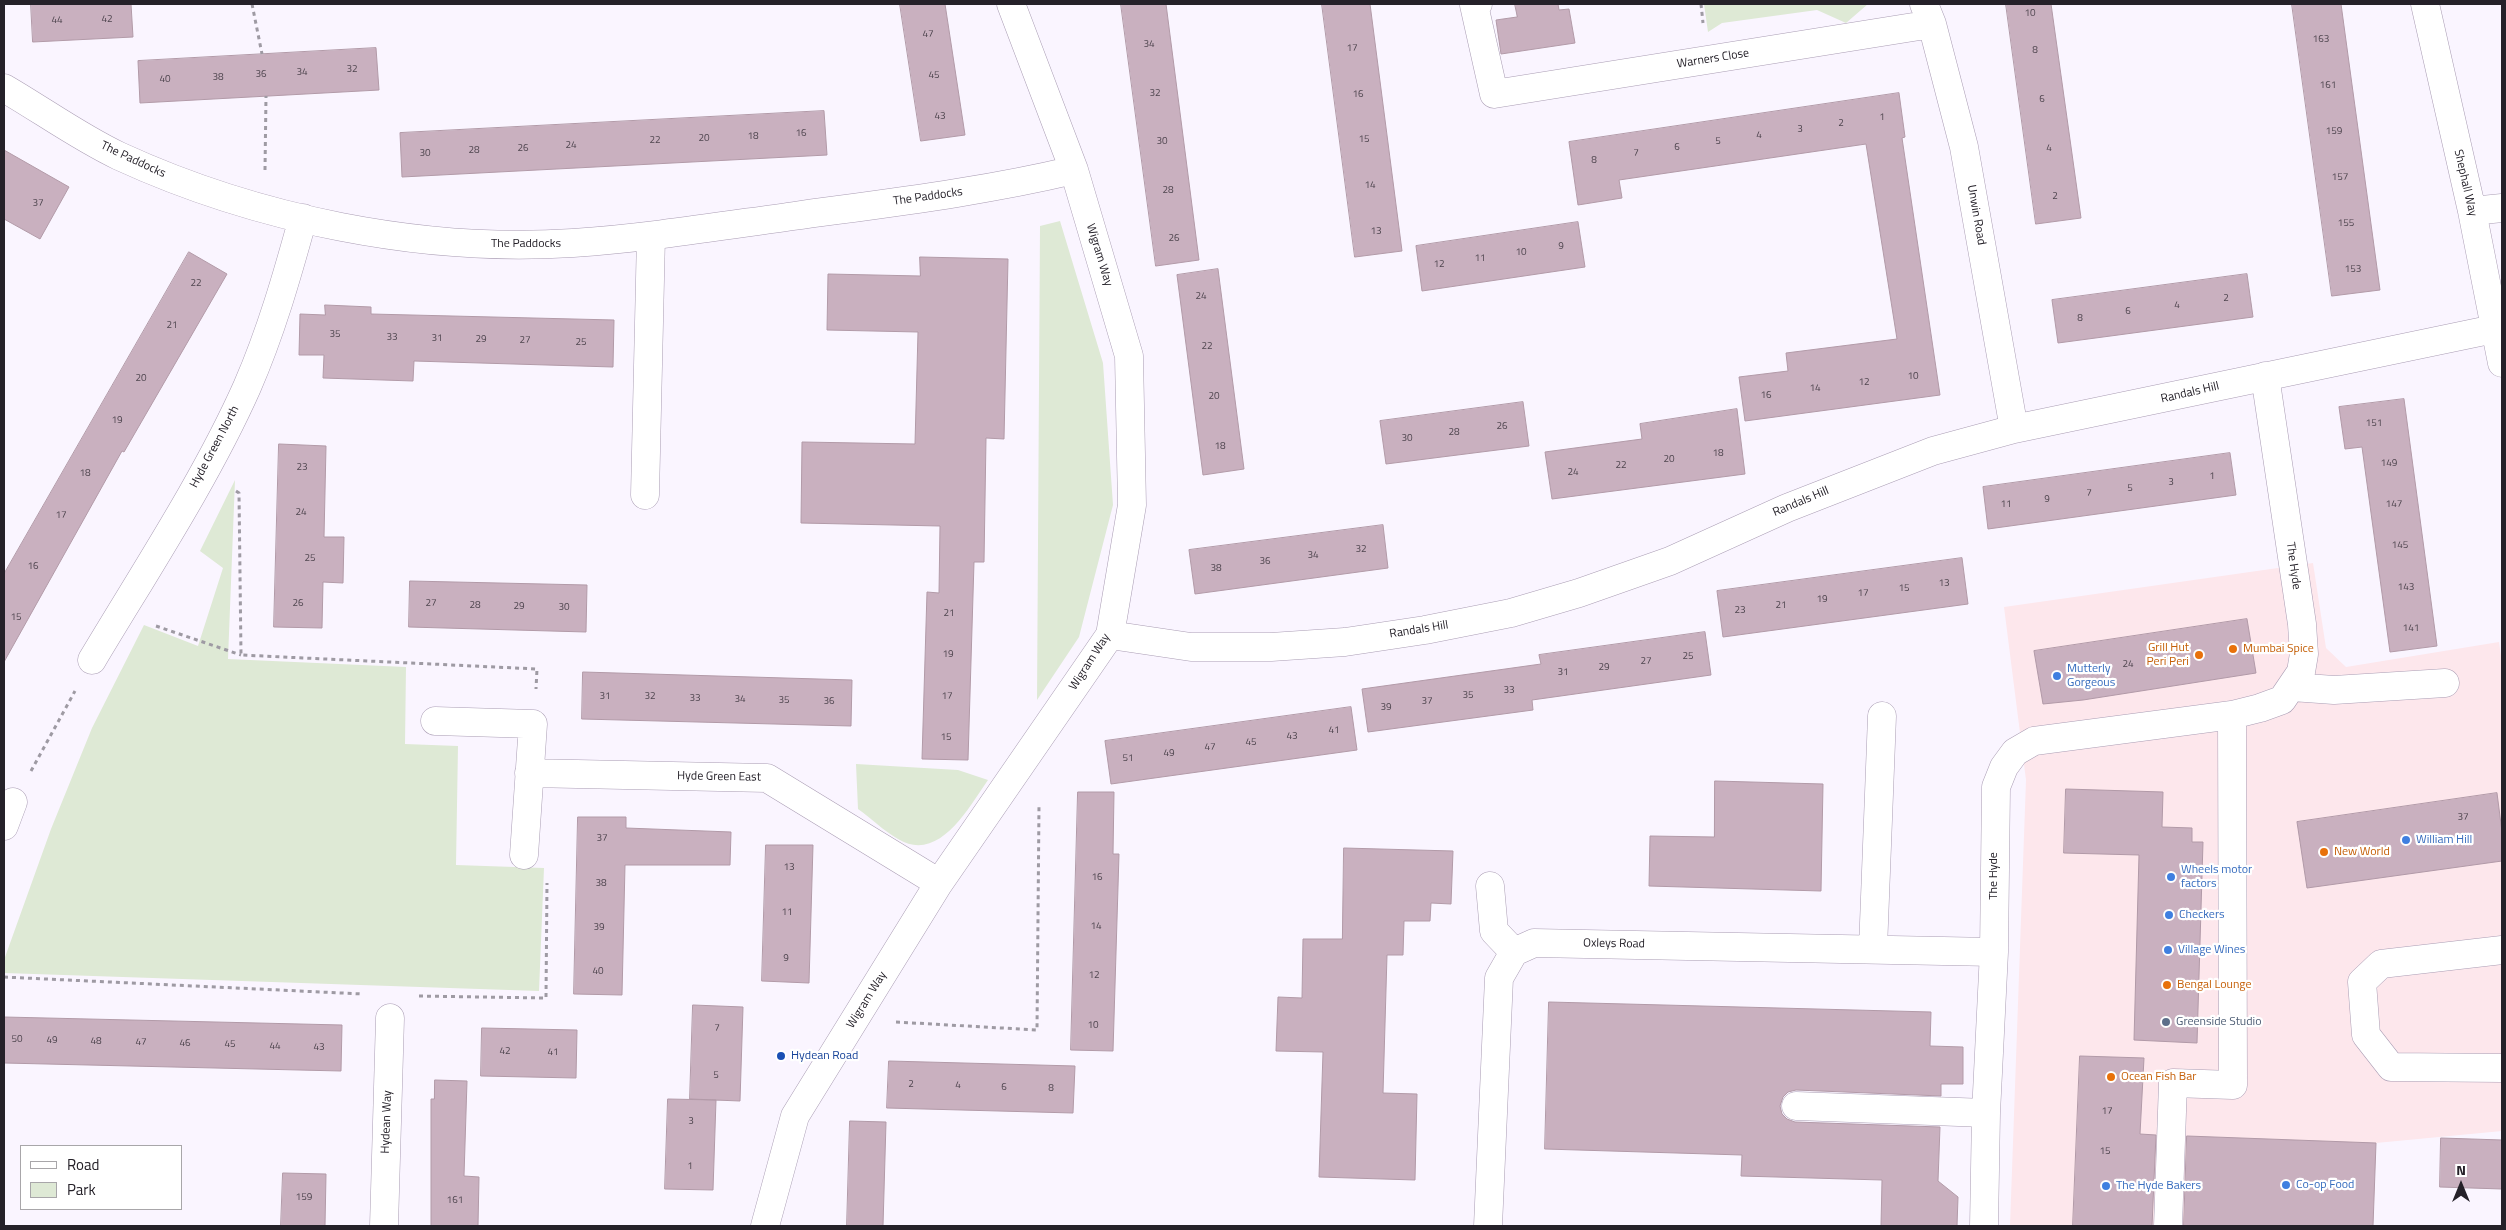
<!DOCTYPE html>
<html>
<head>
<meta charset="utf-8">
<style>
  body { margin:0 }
  #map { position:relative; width:2506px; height:1230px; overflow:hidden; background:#faf5ff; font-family:"Titillium Web",sans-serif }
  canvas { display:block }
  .frame { position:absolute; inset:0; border:5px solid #252129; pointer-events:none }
  .legend { position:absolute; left:20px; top:1145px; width:162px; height:65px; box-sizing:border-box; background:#fff; border:1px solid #a8a6a9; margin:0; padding:6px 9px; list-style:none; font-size:15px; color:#252129 }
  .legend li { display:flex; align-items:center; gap:10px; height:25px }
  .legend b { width:25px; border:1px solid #a8a6a9 }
  .north { position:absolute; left:2436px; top:1160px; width:50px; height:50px; -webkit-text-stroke:4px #fff; paint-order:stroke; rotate:0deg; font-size:14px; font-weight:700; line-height:20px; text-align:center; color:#252129 }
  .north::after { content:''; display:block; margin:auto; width:18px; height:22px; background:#252129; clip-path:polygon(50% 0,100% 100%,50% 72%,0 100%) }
</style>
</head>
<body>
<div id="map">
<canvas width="2506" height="1230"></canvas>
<div class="frame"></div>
<ul class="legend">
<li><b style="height:6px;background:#fff"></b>Road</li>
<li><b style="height:14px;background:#dee9d5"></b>Park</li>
</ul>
<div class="north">N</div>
</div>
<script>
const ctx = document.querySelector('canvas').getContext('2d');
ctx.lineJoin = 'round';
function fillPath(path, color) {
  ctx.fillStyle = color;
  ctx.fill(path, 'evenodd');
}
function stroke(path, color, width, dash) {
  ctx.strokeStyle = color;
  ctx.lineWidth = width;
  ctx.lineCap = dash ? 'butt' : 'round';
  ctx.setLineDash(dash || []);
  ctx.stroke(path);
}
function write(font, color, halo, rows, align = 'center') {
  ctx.font = font + ' "Titillium Web",sans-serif';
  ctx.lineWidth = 4.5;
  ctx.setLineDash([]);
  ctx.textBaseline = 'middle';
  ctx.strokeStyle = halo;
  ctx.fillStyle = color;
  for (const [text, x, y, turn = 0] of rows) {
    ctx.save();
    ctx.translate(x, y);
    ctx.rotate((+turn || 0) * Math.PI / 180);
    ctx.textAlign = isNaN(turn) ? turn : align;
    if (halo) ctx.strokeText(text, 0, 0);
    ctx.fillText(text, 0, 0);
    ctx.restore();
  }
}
const commercial = new Path2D(`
  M 2313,563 L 2326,648 L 2346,667 L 2499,642 L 2502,663 L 2502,1131 L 2376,1143 L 2373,1226 L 2010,1226 L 2026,780 L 2004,607 Z`);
const green = new Path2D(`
  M 1704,4 L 1868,4 L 1846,23 L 1817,10 L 1722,23 L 1708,32 Z
  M 1060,221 L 1103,363 L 1113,505 L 1079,637 L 1037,700 L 1040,226 Z
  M 235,480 L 228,659 L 406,667 L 405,744 L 458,746 L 456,865 L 544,868 L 539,991 L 4,973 L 4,960 L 51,829 L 92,728 L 144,625 L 198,646 L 223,568 L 200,551 Z
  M 856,764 L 958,770 L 988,780 C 969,807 939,864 898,839 C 884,831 872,819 858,809 Z`);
const building = new Path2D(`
  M 31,4 L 131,4 L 133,37 L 33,42 Z
  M 900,4 L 945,4 L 965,135 L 921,141 Z
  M 1121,4 L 1166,4 L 1199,260 L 1156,266 Z
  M 1322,4 L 1370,4 L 1402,251 L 1355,257 Z
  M 1515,4 L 1558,4 L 1559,10 L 1569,9 L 1575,43 L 1501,54 L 1496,20 L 1517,17 Z
  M 2006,4 L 2051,4 L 2081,218 L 2036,224 Z
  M 2292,4 L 2341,4 L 2380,290 L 2332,296 Z
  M 376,48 L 379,90 L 140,103 L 138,61 Z
  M 1899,93 L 1905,137 L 1902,138 L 1940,395 L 1745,421 L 1739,377 L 1788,371 L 1786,353 L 1897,339 L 1866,144 L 1619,180 L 1622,198 L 1578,205 L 1569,142 Z
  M 824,111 L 827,155 L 402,177 L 400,133 Z
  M 4,150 L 69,187 L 40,239 L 4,219 Z
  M 1578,222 L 1585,267 L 1422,291 L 1416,246 Z
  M 189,252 L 227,274 L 124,452 L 122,451 L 4,662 L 4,574 Z
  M 920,257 L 1008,259 L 1004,439 L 986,438 L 984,562 L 974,562 L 968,760 L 922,759 L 927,592 L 939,593 L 940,526 L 801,523 L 802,442 L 915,444 L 918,332 L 827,330 L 828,274 L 920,276 Z
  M 1218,269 L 1244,469 L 1203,475 L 1177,275 Z
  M 2247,274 L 2253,317 L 2058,343 L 2052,300 Z
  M 325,305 L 371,307 L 371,314 L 614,320 L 613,367 L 414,361 L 413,381 L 323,378 L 324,355 L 299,355 L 300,314 L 325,315 Z
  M 2404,399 L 2437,646 L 2390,652 L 2362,447 L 2345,449 L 2339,407 Z
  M 1523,402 L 1529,446 L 1386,464 L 1380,421 Z
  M 1737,409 L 1745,474 L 1552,499 L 1545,452 L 1642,439 L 1640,424 Z
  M 279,444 L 326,446 L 324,537 L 344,537 L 343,583 L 323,582 L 322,628 L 274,627 Z
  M 2230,453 L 2236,495 L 1988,529 L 1983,487 Z
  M 1383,525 L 1388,568 L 1195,594 L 1189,550 Z
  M 1962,558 L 1968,604 L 1723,637 L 1717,591 Z
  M 410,581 L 587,585 L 586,632 L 409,627 Z
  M 2247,619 L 2256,673 L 2083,700 L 2043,704 L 2034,651 Z
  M 1705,632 L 1711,675 L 1532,700 L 1533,710 L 1368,732 L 1362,689 L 1541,664 L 1539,655 Z
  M 583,672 L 852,680 L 851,726 L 582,719 Z
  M 1351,707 L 1357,750 L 1111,784 L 1105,741 Z
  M 1715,781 L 1823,784 L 1821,891 L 1649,886 L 1650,836 L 1714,837 Z
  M 2066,789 L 2163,792 L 2162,827 L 2192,828 L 2192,842 L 2203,842 L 2197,1043 L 2134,1040 L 2139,855 L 2064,853 Z
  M 1078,792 L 1114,792 L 1113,854 L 1119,854 L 1113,1051 L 1071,1050 Z
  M 2497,793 L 2502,832 L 2502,861 L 2307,888 L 2297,822 Z
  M 578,817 L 626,817 L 626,828 L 731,832 L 730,865 L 625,865 L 622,995 L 574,994 Z
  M 766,845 L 813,845 L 809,983 L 762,981 Z
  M 1344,848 L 1453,851 L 1451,904 L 1431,903 L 1430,921 L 1404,921 L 1403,955 L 1387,955 L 1383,1093 L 1417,1094 L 1415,1180 L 1319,1177 L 1323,1052 L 1276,1051 L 1278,997 L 1302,998 L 1303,939 L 1342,939 Z
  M 1549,1002 L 1931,1012 L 1930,1046 L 1963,1047 L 1963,1084 L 1941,1084 L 1941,1096 L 1796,1090 L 1788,1092 L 1783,1097 L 1780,1106 L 1782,1114 L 1787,1119 L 1795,1122 L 1940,1127 L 1938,1181 L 1958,1197 L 1957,1226 L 1881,1226 L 1882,1180 L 1741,1176 L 1742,1155 L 1545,1149 Z
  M 693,1005 L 743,1007 L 740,1101 L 690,1099 Z
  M 4,1017 L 342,1025 L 341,1071 L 4,1063 Z
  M 482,1028 L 577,1030 L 576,1078 L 481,1076 Z
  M 2080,1056 L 2144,1058 L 2140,1134 L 2156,1135 L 2152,1226 L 2073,1226 Z
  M 889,1061 L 1075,1066 L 1073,1113 L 887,1108 Z
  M 435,1080 L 467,1081 L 464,1176 L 479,1177 L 478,1226 L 431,1226 L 431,1099 L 434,1099 Z
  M 668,1099 L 716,1100 L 713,1190 L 665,1189 Z
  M 850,1121 L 886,1122 L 883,1226 L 847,1226 Z
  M 2187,1136 L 2376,1143 L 2373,1226 L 2184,1226 Z
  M 2441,1138 L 2502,1140 L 2502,1189 L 2440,1187 Z
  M 283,1173 L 326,1174 L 325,1226 L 281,1226 Z`);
const path = new Path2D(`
  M 252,4 L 262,54
  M 1701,4 L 1703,23
  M 265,170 L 266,96
  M 236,491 L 239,493 L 241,655 L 537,669 L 536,689
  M 156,626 L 241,655
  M 31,771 L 75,691
  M 4,977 L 363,994
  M 419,996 L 546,998 L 547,883
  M 896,1022 L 1037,1030 L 1039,805`);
const minor = new Path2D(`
  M 1478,4 L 1474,5 L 1494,94 L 1932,24
  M 1924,4 L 1932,24 L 1964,147 L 2014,429
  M 2425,4 L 2472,211 L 2502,363
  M 4,88 C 42,110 79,137 119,156 C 256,219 422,253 573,243 C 647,238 721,226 794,216 C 888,203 982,192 1074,170
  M 2472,211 L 2502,208
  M 645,495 L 651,236
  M 1110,635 L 1191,647 L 1271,647 L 1345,642 L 1425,630 L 1511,613 L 1579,593 L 1670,561 L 1787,508 L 1933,451 L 2014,429 L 2494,329
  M 92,660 C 144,573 206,479 247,387 C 271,332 287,276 303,218
  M 2292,687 L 2334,690 L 2445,683
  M 435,721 L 533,724 L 524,855
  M 529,773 L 767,778 L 939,883
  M 4,826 L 13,802
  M 1490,886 L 1494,931 L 1514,952
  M 1873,949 L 1882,716
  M 2502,950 L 2381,964 L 2362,982 L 2366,1035 L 2391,1067 L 2502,1068
  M 1796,1106 L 1986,1113
  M 384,1226 L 390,1018
  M 765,1226 L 795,1116 L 939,883 L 1110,635 L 1132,505 L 1129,356 L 1074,170 L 1011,4
  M 1488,1226 L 1499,978 L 1514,952 L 1534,943 L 1994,952
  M 1984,1226 L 1986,1113 L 1994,952 L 1996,787 L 2004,767 L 2015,752 L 2034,741 L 2232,715 L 2260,708 L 2282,700 L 2301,672 L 2304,654 L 2302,624 L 2265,376
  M 2168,1226 L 2173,1083 L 2233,1085 L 2232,715`);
const markers = [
  [2233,649,5,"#e8710a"],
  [2199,655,5,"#e8710a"],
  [2057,676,5,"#3f7fe0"],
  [2406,840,5,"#3f7fe0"],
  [2324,852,5,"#e8710a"],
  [2171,877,5,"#3f7fe0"],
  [2169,915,5,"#3f7fe0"],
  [2168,950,5,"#3f7fe0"],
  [2167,985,5,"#e8710a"],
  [2166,1022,5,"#5c6f8a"],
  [781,1056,5,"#1a4fb4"],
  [2111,1077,5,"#e8710a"],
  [2286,1185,5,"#3f7fe0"],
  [2106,1186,5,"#3f7fe0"]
];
const numberNames = [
  ["10",2030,14],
  ["42",107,20],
  ["44",57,21],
  ["47",928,35],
  ["163",2321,40],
  ["34",1149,45],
  ["17",1352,49],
  ["8",2035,51],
  ["32",352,70],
  ["34",302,73],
  ["36",261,75],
  ["45",934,76],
  ["38",218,78],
  ["40",165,80],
  ["161",2328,86],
  ["32",1155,94],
  ["16",1358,95],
  ["6",2042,100],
  ["43",940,117],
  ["1",1882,118],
  ["2",1841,124],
  ["3",1800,130],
  ["159",2334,132],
  ["16",801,134],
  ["4",1759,136],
  ["18",753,137],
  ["20",704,139],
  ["15",1364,140],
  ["22",655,141],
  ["30",1162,142],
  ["5",1718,142],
  ["24",571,146],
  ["6",1677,148],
  ["26",523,149],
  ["4",2049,149],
  ["28",474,151],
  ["30",425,154],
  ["7",1636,154],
  ["8",1594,161],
  ["157",2340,178],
  ["14",1370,186],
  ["28",1168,191],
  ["2",2055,197],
  ["37",38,204],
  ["155",2346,224],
  ["13",1376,232],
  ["26",1174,239],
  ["9",1561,247],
  ["10",1521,253],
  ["11",1480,259],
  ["12",1439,265],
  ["153",2353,270],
  ["22",196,284],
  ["24",1201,297],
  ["2",2226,299],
  ["4",2177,306],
  ["6",2128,312],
  ["8",2080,319],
  ["21",172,326],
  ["35",335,335],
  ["33",392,338],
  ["31",437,339],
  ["29",481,340],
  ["27",525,341],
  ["25",581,343],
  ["22",1207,347],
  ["10",1913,377],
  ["20",141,379],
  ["12",1864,383],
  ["14",1815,389],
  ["16",1766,396],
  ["20",1214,397],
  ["19",117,421],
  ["151",2374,424],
  ["26",1502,427],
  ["28",1454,433],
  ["30",1407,439],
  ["18",1220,447],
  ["18",1718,454],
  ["20",1669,460],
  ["149",2389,464],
  ["22",1621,466],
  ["23",302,468],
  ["24",1573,473],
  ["18",85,474],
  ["1",2212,477],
  ["3",2171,483],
  ["5",2130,489],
  ["7",2089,494],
  ["9",2047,500],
  ["11",2006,505],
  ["147",2394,505],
  ["24",301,513],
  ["17",61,516],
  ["145",2400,546],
  ["32",1361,550],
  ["34",1313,556],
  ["25",310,559],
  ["36",1265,562],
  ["16",33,567],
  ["38",1216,569],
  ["13",1944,584],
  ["143",2406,588],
  ["15",1904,589],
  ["17",1863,594],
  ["19",1822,600],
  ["26",298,604],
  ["27",431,604],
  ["28",475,606],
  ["21",1781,606],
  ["29",519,607],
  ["30",564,608],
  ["23",1740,611],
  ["21",949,614],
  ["15",16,618],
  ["141",2411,629],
  ["19",948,655],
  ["25",1688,657],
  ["27",1646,662],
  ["24",2128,665],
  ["29",1604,668],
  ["31",1563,673],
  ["33",1509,691],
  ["35",1468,696],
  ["31",605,697],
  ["32",650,697],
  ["17",947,697],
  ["33",695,699],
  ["34",740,700],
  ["35",784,701],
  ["36",829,702],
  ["37",1427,702],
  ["39",1386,708],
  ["41",1334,731],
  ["43",1292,737],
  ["15",946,738],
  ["45",1251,743],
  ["47",1210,748],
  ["49",1169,754],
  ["51",1128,759],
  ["37",2463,818],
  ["37",602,839],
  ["13",789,868],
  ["16",1097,878],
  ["38",601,884],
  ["11",787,913],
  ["14",1096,927],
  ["39",599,928],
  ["9",786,959],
  ["40",598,972],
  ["12",1094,976],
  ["10",1093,1026],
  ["7",717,1029],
  ["50",17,1040],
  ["49",52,1041],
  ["48",96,1042],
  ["47",141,1043],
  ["46",185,1044],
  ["45",230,1045],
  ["44",275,1047],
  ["43",319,1048],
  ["42",505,1052],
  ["41",553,1053],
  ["5",716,1076],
  ["2",911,1085],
  ["4",958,1086],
  ["6",1004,1088],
  ["8",1051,1089],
  ["17",2107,1112],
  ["3",691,1122],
  ["15",2105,1152],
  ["1",690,1167],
  ["159",304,1198],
  ["161",455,1201]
];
const streetNames = [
  ["Warners Close",1713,59,-9],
  ["The Paddocks",133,160,25],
  ["Shephall Way",2465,183,77],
  ["The Paddocks",928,197,-8],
  ["Unwin Road",1976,215,80],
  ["The Paddocks",526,244],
  ["Wigram Way",1099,255,73],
  ["Randals Hill",2190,393,-13],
  ["Hyde Green North",215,447,-62],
  ["Randals Hill",1801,502,-23],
  ["The Hyde",2293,566,82],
  ["Randals Hill",1419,630,-9],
  ["Wigram Way",1090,662,-57],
  ["Hyde Green East",719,777,1],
  ["The Hyde",1994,876,-90],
  ["Oxleys Road",1614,944,1],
  ["Wigram Way",867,1000,-58],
  ["Hydean Way",387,1122,-88]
];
const foodNames = [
  ["Grill Hut",2189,648,"right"],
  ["Peri Peri",2189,662,"right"],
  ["Mumbai Spice",2243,649],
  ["New World",2334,852],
  ["Bengal Lounge",2177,985],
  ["Ocean Fish Bar",2121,1077]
];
const shopNames = [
  ["Mutterly",2067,669],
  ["Gorgeous",2067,683],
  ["William Hill",2416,840],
  ["Wheels motor",2181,870],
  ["factors",2181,884],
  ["Checkers",2179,915],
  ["Village Wines",2178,950],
  ["Co-op Food",2296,1185],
  ["The Hyde Bakers",2116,1186]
];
const serviceNames = [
  ["Greenside Studio",2176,1022]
];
const transitNames = [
  ["Hydean Road",791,1056]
];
fillPath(commercial, '#fde7ec');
fillPath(green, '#dee9d5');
fillPath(building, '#c9b0bf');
stroke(building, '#b29aa8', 1);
stroke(minor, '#aa9db4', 29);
stroke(path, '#9e9aa3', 3, [4, 4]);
stroke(minor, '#fff', 28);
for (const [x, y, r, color] of markers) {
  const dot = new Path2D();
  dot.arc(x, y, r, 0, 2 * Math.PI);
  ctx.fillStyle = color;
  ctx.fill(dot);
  stroke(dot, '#fff', 2);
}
write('10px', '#4e454e', null, numberNames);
write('12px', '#252129', '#fff', streetNames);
write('12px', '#c56008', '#fff', foodNames, 'left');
write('12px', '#366cbe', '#fff', shopNames, 'left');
write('12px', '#4e5e75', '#fff', serviceNames, 'left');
write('12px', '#164399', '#fff', transitNames, 'left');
</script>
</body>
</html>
